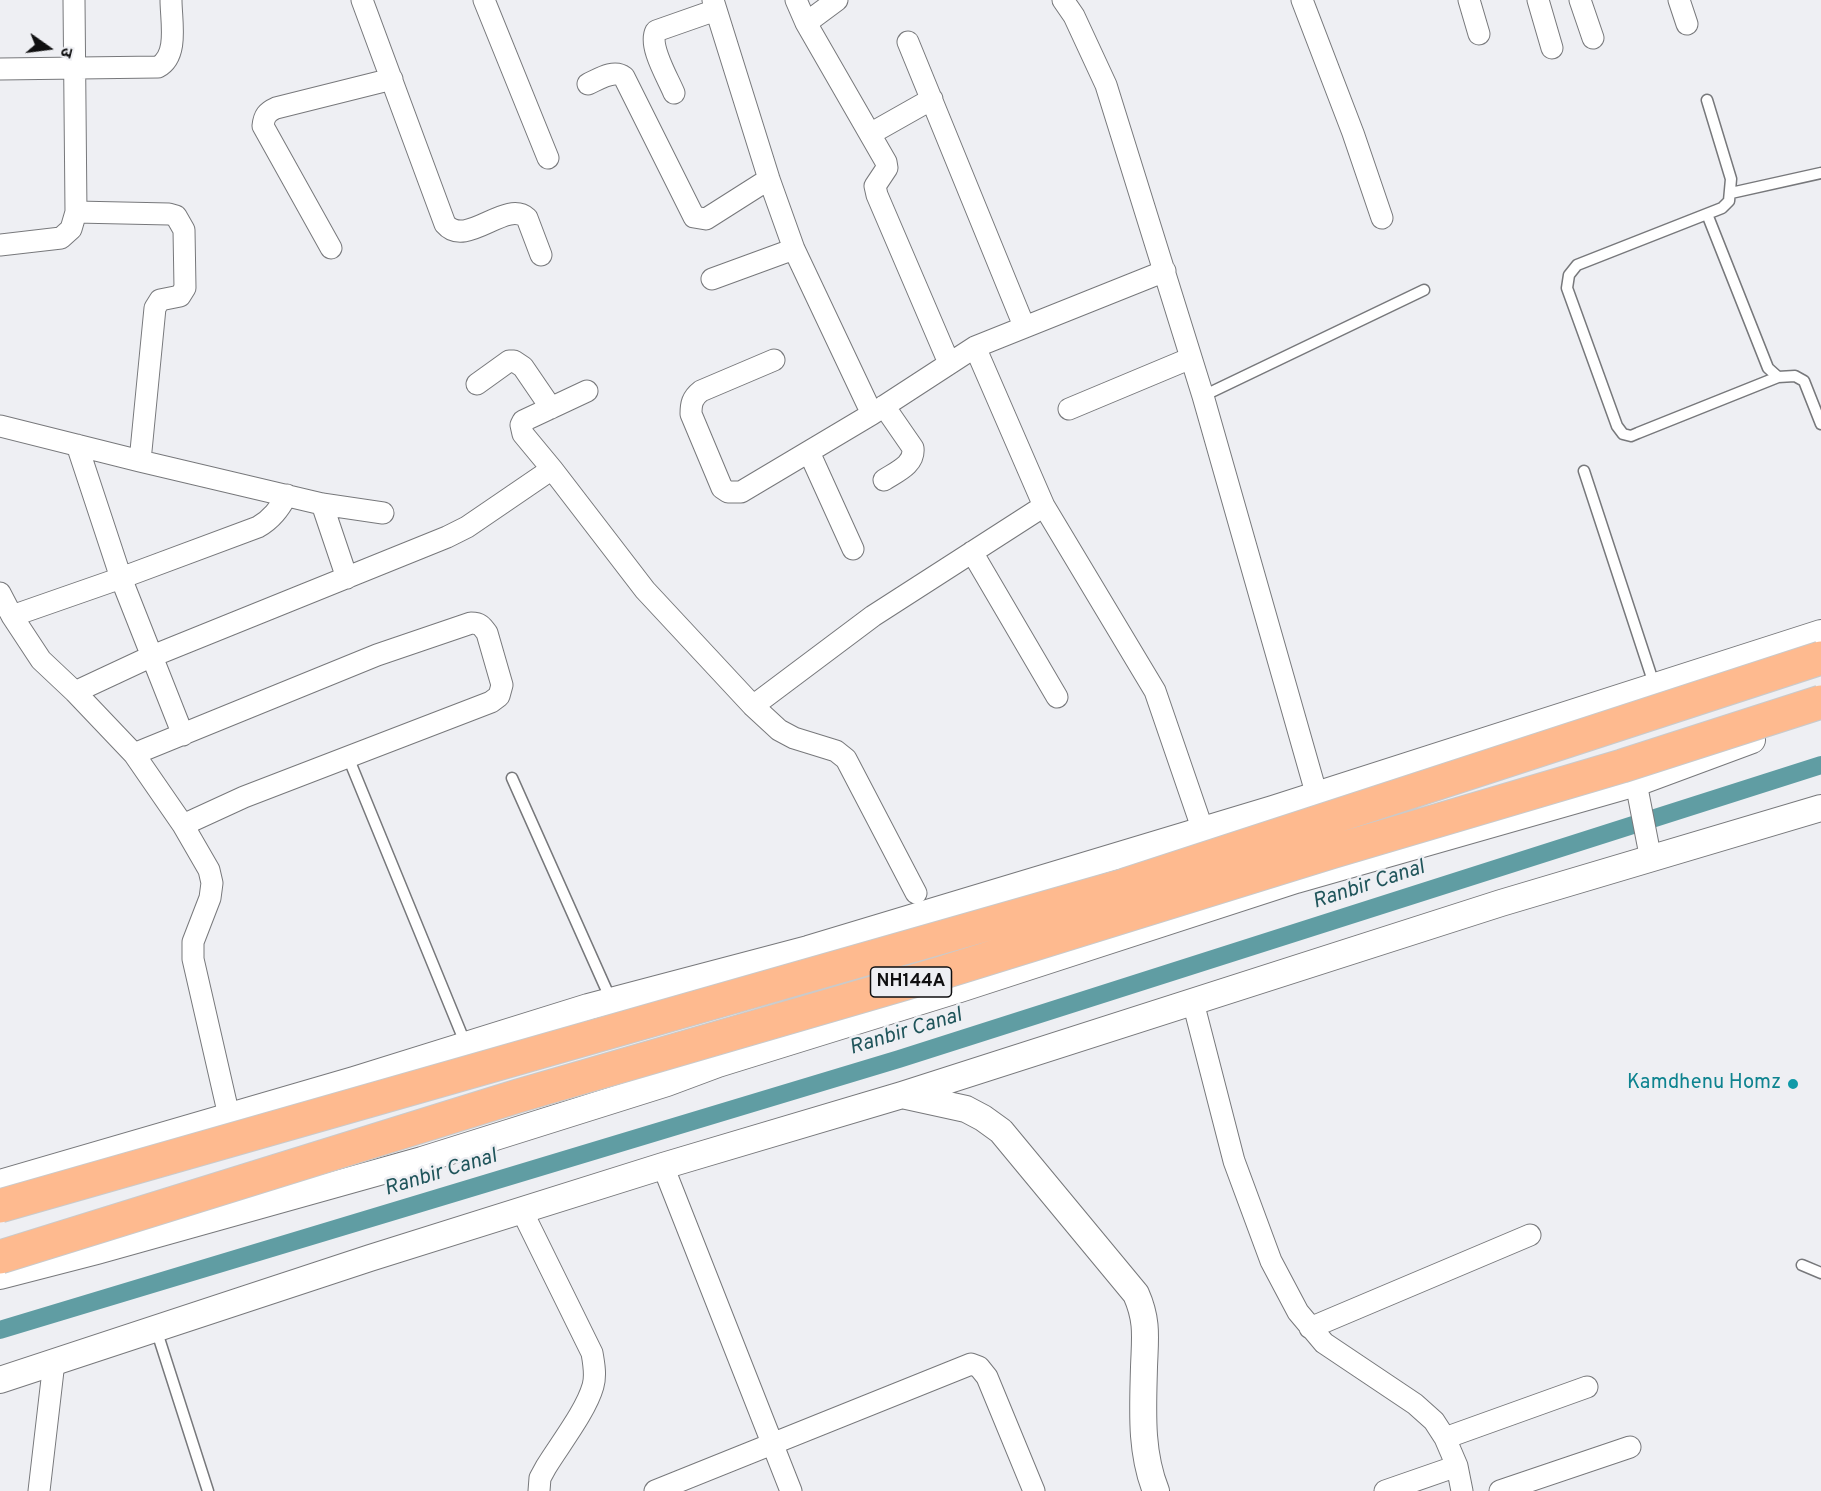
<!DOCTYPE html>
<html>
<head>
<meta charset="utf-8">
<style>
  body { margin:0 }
  #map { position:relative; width:1821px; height:1491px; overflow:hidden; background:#eeeff3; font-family:Overpass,"Noto Sans Devanagari",sans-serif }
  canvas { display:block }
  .north { position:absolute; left:18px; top:18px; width:60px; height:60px; -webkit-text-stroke:4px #eeeff3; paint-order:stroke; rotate:104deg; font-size:16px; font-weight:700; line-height:24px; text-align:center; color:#0f0f10 }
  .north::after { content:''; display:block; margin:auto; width:21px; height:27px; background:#0f0f10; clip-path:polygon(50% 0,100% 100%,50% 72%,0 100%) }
</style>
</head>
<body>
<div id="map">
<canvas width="1821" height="1491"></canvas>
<div class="north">उ</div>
</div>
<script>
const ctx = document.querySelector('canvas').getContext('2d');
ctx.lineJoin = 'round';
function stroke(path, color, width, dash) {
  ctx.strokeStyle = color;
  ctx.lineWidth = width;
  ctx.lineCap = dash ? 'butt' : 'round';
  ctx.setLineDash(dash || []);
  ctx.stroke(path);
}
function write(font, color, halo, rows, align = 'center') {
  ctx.font = font + ' Overpass,sans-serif';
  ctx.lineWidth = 5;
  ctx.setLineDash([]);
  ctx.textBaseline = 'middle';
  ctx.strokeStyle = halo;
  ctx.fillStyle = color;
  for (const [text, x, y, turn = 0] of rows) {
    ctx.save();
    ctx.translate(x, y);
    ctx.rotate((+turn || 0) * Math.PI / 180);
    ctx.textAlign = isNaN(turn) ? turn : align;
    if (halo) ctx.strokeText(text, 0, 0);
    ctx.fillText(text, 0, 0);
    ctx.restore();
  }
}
const canal = new Path2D(`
  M 0,1330 L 899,1059 L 1821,765`);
const service = new Path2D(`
  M 1707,100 L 1731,179 L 1729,201 L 1722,208 L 1577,265 L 1569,275 L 1567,288 L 1617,426 L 1623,434 L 1631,436 L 1638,433 L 1778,377
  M 1731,193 L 1821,173
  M 1707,214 L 1768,368 L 1778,377 L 1795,376 L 1804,381 L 1821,424
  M 1203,396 L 1424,290
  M 1584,471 L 1655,687
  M 348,757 L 466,1045
  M 512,778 L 611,1000
  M 1802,1265 L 1821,1273
  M 156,1329 L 208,1491`);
const minor = new Path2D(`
  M 362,0 L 445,224 C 466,249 506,199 527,218 L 541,255
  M 484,0 L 548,158
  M 713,0 L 769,179 L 794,249 L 872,414
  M 796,0 L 806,23 L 886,162 L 887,168 L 875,186 L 877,195 L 949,363
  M 1063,0 L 1074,16 L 1106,85 L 1203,396 L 1321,810
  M 1302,0 L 1353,133 L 1382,218
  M 1469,0 L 1479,34
  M 1538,0 L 1552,48
  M 1580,0 L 1593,38
  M 1679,0 L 1687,24
  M 806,23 L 837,0
  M 908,42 L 1024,326
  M 0,69 L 158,67 C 179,56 171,21 171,0
  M 588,84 C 599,79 614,69 624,77 L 694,217 L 706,219 L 769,179
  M 674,93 C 668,78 648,46 656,31 L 716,10
  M 870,134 L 932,99
  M 76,212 L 169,214 L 176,216 L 184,230 L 185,288 L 180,296 L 160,300 L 155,308 L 140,461
  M 0,245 L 61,238 L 71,229 L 76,212 L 74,0
  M 331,248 L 263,126 C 264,116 267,112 276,108 L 392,79
  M 712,279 L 794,249
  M 975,347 L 1044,506 L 1155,691 L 1199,819
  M 774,360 L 701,391 C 692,398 691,404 691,414 L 722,488 L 728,492 L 741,492 L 872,414 L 975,347 L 1165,271
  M 477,384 L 509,361 L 514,361 L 523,367 L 551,408
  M 587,391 L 523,421 L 521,425 L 523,434 L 552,469 L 645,590 L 753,706 L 779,730 L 794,738 L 836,751 L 846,759 L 916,893
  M 1069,409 L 1191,358
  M 0,426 L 140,461 L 322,504 L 383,513
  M 77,445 L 121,578 L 183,735
  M 809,452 L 853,549
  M 884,480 C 896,472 915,465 913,448 L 884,406
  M 322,504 L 347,578
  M 972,552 L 1057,697
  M 0,593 L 12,616 L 41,660 L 75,692 L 134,754 L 183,825 L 209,870 L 212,883 L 210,898 L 193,942 L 193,959 L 229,1116
  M 12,616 L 121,578 L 258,527 C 272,519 279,509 287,495
  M 75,692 L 150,657 L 447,537 L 467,527 L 552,469
  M 753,706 L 873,616 L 1044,506
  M 134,754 L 377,655 L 471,623 C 480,623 482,626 487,633 L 502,685 L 499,696 L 491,702 L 244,797 L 183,825
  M 1636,783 L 1651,860
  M 1193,1002 L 1234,1161 L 1271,1261 L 1298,1312 L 1324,1343 L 1415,1404 L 1434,1421 L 1445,1438 L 1457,1466 L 1462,1491
  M 663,1166 L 791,1491
  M 522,1211 L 592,1353 C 594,1364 596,1376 593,1386 C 586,1411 560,1444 546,1467 L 540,1478 L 539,1491
  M 1310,1328 L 1530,1235
  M 1445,1438 L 1587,1387
  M 39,1491 L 54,1362
  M 655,1491 L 971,1364 L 979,1367 L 987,1377 L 1034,1491
  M 1385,1491 L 1457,1466
  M 1500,1491 L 1630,1447`);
const tertiary = new Path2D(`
  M 902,1095 L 966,1109 L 983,1118 L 1001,1131 L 1136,1294 C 1148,1321 1145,1338 1144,1367 C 1143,1409 1140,1451 1156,1491
  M 0,1183 L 354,1080 L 588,1007 L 808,949 L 1273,809 L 1821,633
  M 0,1276 L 97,1251 L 422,1160 L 667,1083 L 718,1064 L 960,989 L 1296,880 L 1636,783 L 1752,740
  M 0,1380 L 370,1258 L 663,1166 L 902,1095 L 1501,903 L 1821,808`);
const trunkBridge = new Path2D(`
  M 0,1206 L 1125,885 L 1821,658
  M 0,1257 L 518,1096 L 941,973 L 1331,852 L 1622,766 L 1821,702`);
const markers = [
  [1793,1084,6,"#0f9aa8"]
];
const shields = [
  [911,982,81]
];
const shieldNames = [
  ["NH144A",911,982]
];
const cultureNames = [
  ["Kamdhenu Homz",1781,1084]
];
const waterNames = [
  ["Ranbir Canal",1369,886,-18],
  ["Ranbir Canal",906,1033,-17],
  ["Ranbir Canal",441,1174,-17]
];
stroke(canal, '#609da3', 18);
stroke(service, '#77787b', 13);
stroke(minor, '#77787b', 23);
stroke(tertiary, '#77787b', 28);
stroke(service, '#fff', 10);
stroke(minor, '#fff', 21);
stroke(tertiary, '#fff', 26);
stroke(trunkBridge, '#cacaca', 35, []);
stroke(trunkBridge, '#feba8f', 33);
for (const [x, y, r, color] of markers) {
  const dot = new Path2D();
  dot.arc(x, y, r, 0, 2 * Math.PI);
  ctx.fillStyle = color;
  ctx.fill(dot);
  stroke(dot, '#eeeff3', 2);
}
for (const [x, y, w] of shields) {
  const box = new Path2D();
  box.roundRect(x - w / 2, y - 15, w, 30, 4.5);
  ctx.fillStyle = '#eeeff3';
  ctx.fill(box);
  stroke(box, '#0f0f10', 1.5);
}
write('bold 18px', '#0f0f10', null, shieldNames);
write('20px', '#0d838f', '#eeeff3', cultureNames, 'right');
write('italic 21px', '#20555b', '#eeeff3', waterNames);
</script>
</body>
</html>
